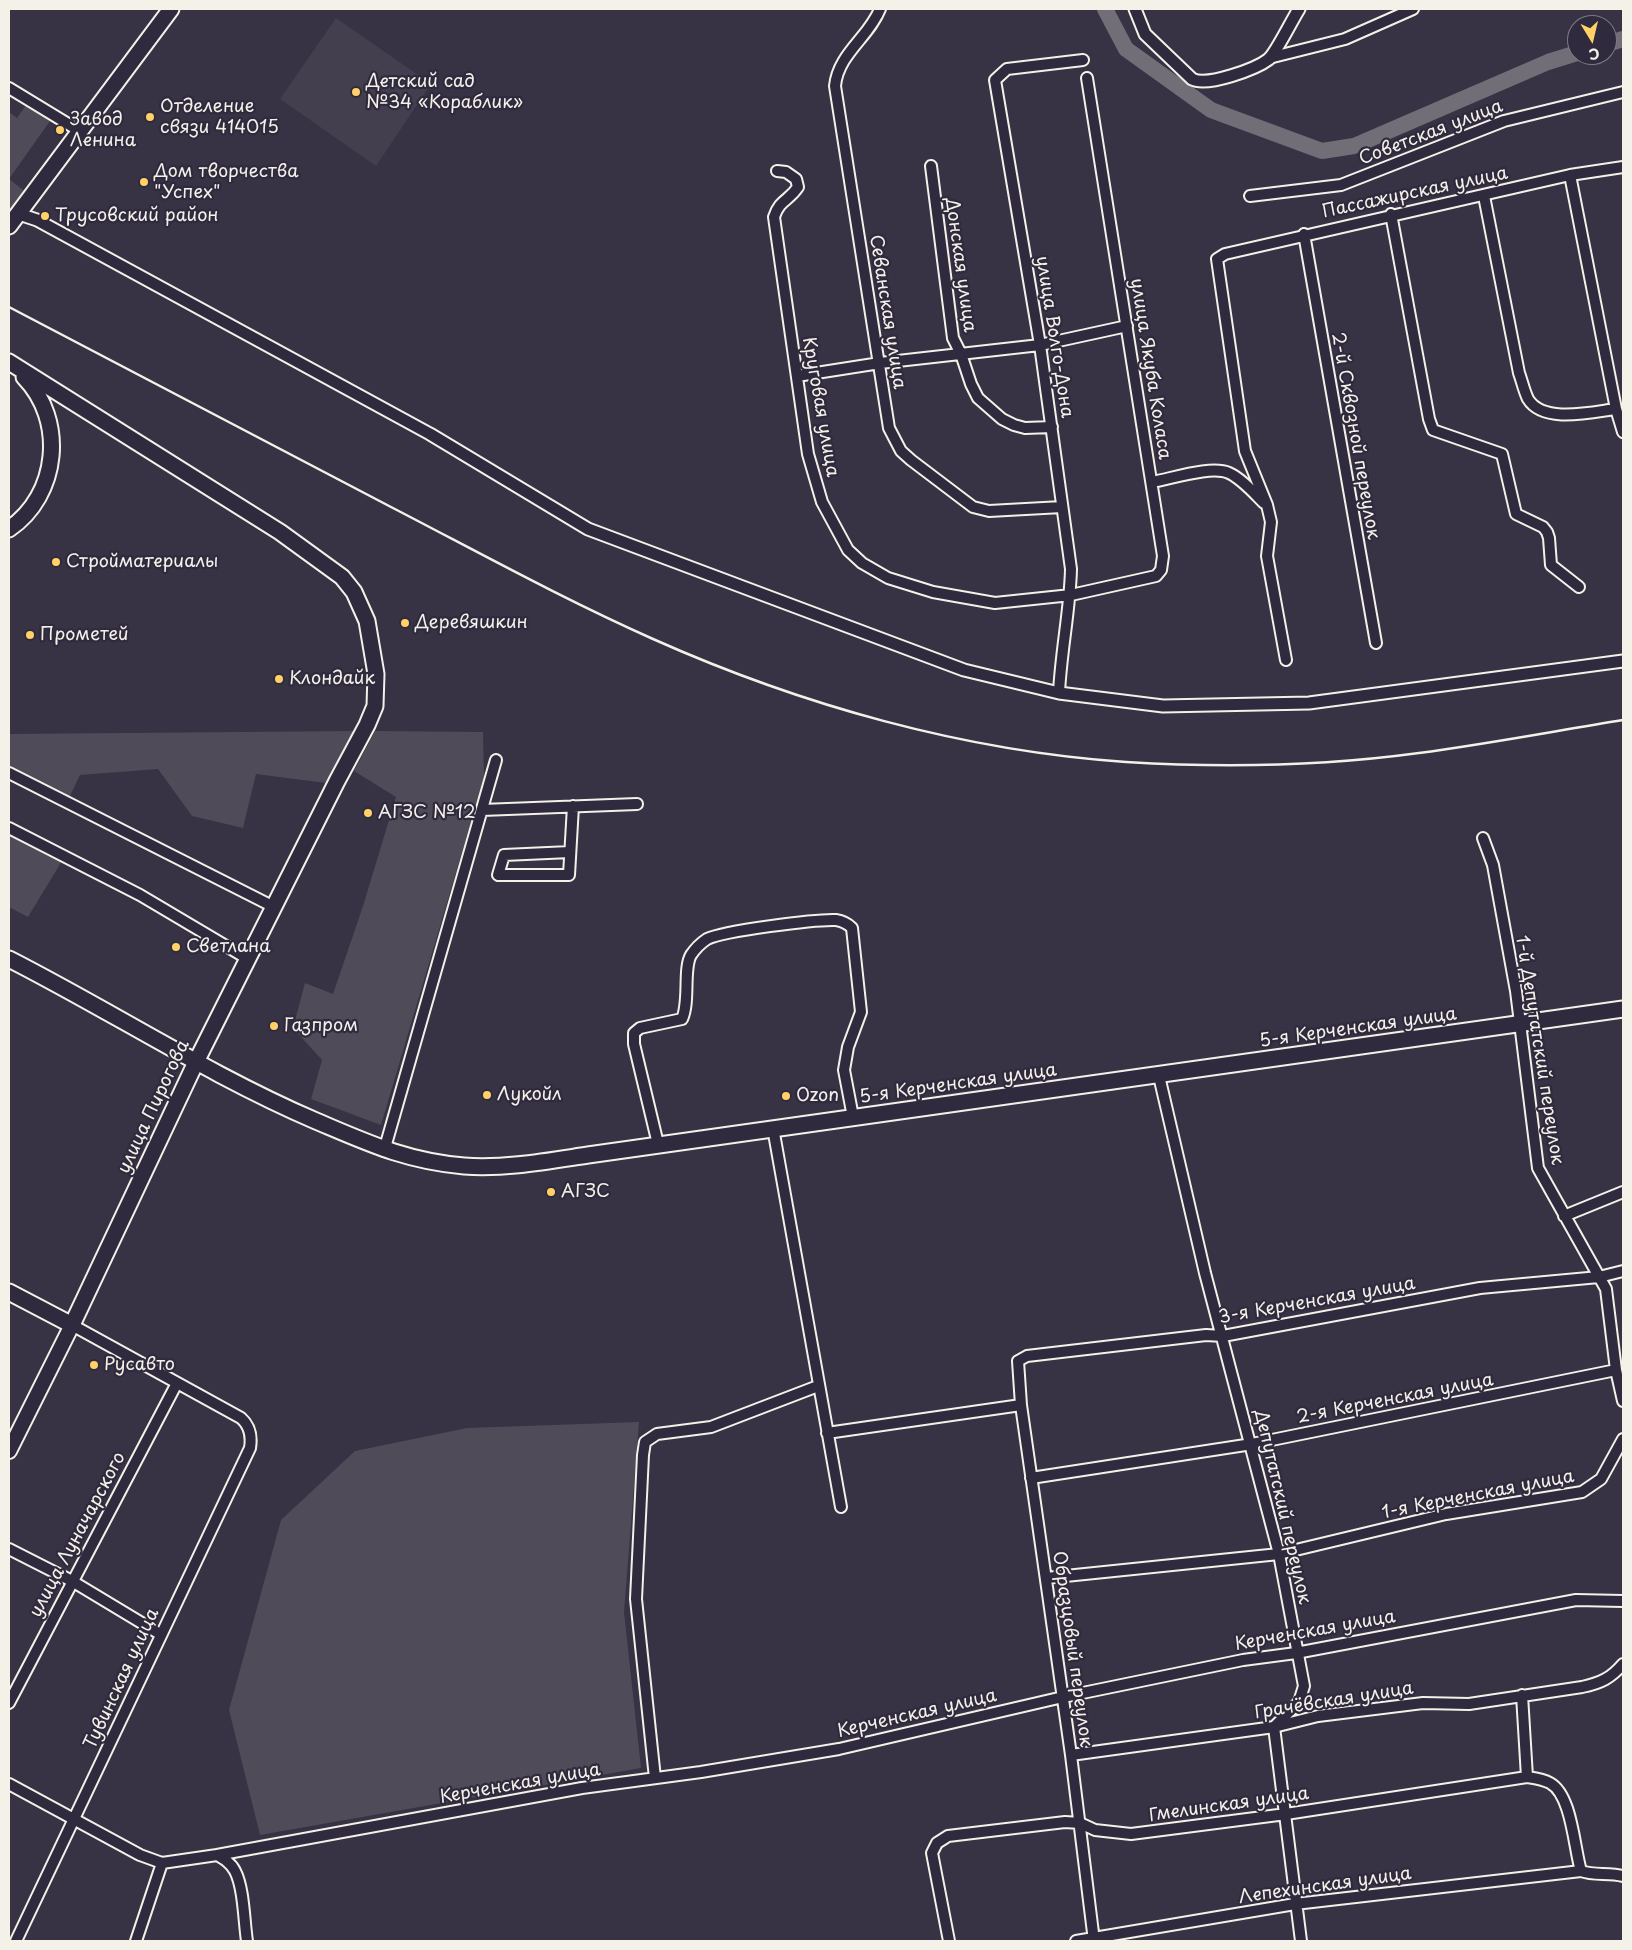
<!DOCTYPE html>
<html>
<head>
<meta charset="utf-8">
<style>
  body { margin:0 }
  #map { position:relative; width:1632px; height:1950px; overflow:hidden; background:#373244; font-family:"Playpen Sans",sans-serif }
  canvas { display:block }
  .frame { position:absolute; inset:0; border:10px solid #f4f1e8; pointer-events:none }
  .north { position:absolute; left:1567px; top:15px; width:50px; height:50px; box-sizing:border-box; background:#2f2a3d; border:1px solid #7e7a81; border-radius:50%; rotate:171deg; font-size:14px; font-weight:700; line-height:20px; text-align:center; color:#f4f1e8 }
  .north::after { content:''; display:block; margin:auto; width:18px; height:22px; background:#ffd166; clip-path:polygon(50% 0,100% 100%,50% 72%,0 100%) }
</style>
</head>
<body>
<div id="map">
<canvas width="1632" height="1950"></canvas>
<div class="frame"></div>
<div class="north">С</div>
</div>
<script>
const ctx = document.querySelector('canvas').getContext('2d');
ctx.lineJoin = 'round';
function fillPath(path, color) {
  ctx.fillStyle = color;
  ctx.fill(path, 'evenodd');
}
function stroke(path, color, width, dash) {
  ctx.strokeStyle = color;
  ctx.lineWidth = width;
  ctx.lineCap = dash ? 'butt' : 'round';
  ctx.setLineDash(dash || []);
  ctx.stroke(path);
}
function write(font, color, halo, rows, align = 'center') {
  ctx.font = font + ' "Playpen Sans",sans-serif';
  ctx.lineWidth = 4.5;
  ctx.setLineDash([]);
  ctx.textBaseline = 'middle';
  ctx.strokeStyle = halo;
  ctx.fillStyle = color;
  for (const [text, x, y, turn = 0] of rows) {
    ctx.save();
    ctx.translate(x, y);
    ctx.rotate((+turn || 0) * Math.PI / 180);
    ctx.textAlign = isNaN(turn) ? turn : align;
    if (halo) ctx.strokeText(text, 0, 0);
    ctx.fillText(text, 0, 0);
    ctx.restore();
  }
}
const built = new Path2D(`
  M 336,18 L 431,84 L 376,166 L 280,99 Z`);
const green = new Path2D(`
  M 26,105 L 50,121 L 9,179 L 26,192 L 9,215 L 9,112 L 17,118 Z
  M 355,731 L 326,783 L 256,774 L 243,828 L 192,816 L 158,769 L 80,775 L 68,800 L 9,771 L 9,734 Z
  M 375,731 L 483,732 L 484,778 L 381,1125 L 311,1099 L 322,1060 L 293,1028 L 305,983 L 333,994 L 363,906 L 396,797 L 354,771 Z
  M 9,826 L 68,851 L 28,917 L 9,907 Z
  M 639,1422 L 624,1612 L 641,1768 L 260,1835 L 229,1710 L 281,1520 L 355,1451 L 467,1428 Z`);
const river = new Path2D(`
  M 1105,9 L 1126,49 L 1211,110 L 1322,151 L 1354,146 L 1548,62 L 1577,53
  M 1607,44 L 1623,39`);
const minor = new Path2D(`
  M 880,9 C 869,37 838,54 835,86 L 889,428 L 901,451 L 911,460 L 973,507 L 989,511 L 1062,507
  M 1269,58 L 1345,39 L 1413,9
  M 9,88 L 78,130
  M 931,166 L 953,338 L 961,354 L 971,384 L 978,398 L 1002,419 L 1014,425 L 1025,428 L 1052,427
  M 777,171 L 786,172 L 796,179 L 798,187 C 789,201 780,199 774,217 L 808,454 L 822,502 L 848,550 L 862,563 L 888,578 L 933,592 L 995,603 L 1071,595 L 1156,576 L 1161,570 L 1163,556 L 1087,78
  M 1570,175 L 1616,409 L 1623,432
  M 1250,196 L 1341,185 L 1504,121 L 1623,92
  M 1484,196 L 1519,373 C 1522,381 1524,391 1528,399 C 1543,424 1592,412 1616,409
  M 1391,214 L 1429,419 L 1433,430 L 1502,454 L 1516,514 L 1543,527 L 1547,532 L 1549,538 L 1551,565 L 1579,587
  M 1304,234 L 1376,643
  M 797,376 L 880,363 L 1040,345 L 1127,326
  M 1152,482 C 1171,479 1211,465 1229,473 C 1242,479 1254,493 1264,503
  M 1286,660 L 1267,556 L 1271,522 L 1267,505 L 1245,451 L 1217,259 L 1225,254 L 1570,175 L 1623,167
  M 1059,693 C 1061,651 1070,610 1071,569 L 1040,345 L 995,80 L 1007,69 L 1083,60
  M 9,773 L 274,907
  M 482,810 L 637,804
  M 9,828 L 140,895 L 248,959
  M 1483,838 L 1493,865 L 1516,991 L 1538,1168 L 1606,1289 L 1616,1370 L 1623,1401
  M 570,852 L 504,855 L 498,875 L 569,875 L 573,806
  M 1159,1076 L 1205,1273 L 1279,1554 L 1304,1686 L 1299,1702 L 1274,1727 L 1301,1941
  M 773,1128 L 841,1507
  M 658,1144 L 634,1044 L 634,1033 L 640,1028 L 682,1019 C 690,1002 683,968 691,955 C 695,949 701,943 707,939 C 723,931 816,919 836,920 C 843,921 847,923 852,928 L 861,1012 L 848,1047 L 844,1070 L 853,1117
  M 384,1151 L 496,760
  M 1564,1216 L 1623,1192
  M 827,1433 L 1021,1405
  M 1031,1478 L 1252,1444 L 1616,1370
  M 9,1549 L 72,1581 L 160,1634
  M 1046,1578 L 1279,1554 L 1446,1514 L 1582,1492 L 1601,1479 L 1623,1439
  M 1522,1695 L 1527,1777 C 1534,1778 1543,1779 1550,1783 C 1572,1795 1574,1848 1581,1871 C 1594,1876 1609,1872 1623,1876
  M 9,1703 L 177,1383
  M 1071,1755 L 1274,1727 L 1318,1716 L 1423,1703 L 1469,1704 L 1582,1687 C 1601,1683 1611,1678 1623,1664
  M 655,1778 L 636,1599 L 643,1455 L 645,1442 L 657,1434 L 711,1427 L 818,1386
  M 9,1784 L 140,1855 L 162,1863 L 217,1855 C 224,1859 231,1863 235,1871 C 244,1888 244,1922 247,1941
  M 217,1855 L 582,1788 L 701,1772 L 839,1749 L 1063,1697 L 1243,1660 L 1296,1653 L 1576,1600 L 1623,1601
  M 16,1941 L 250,1448 C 252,1436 250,1426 241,1418 L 72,1325
  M 136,1941 L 162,1863
  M 949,1941 L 932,1853 L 937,1843 L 948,1836 L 1065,1822 L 1080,1823 L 1095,1830 L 1131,1834 L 1286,1814 L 1527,1777
  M 1076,1941 L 1295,1904 L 1581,1871
  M 1094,1941 L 1071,1755 L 1021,1405 L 1018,1361 L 1027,1356 L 1206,1335 L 1223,1336 L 1480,1288 L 1599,1277 L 1623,1271`);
const tertiary = new Path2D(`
  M 1135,9 L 1145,34 L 1192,79 C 1207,87 1256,69 1269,59 C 1277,51 1292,20 1299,9
  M 19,214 L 37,220 L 430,434 L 588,529 L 964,670 L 1059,693 L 1163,706 L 1309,703 L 1623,661`);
const secondary = new Path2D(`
  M 9,1451 L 72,1325`);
const primary = new Path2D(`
  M 9,226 L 171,9
  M 9,362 L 280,532 L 342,577 L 354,592 L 367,621 L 376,674 L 375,706 L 367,725 L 337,781 L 196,1062 L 72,1325 L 9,1292
  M 9,529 C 59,495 66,420 24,377
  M 9,959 C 113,1012 209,1075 316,1121 C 368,1143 406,1161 464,1166 C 505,1169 548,1161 588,1155 L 1623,1009`);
const rail = new Path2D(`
  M 9,307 C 136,374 264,440 391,507 C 478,552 563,599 653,639 C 801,705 964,751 1126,762 C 1223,768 1323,766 1419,753 C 1487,744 1555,731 1623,720`);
const markers = [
  [356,92,5,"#ffd166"],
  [150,117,5,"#ffd166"],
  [60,130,5,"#ffd166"],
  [144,182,5,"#ffd166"],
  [45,216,5,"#ffd166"],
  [56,562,5,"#ffd166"],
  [405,623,5,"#ffd166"],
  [30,635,5,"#ffd166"],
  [279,679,5,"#ffd166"],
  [368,813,5,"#ffd166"],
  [176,947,5,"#ffd166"],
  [274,1026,5,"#ffd166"],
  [487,1095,5,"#ffd166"],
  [786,1096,5,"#ffd166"],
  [551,1192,5,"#ffd166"],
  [94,1365,5,"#ffd166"]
];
const poiNames = [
  ["Детский сад",366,82],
  ["№34 «Кораблик»",366,103],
  ["Отделение",160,107],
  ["связи 414015",160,128],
  ["Завод",70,120],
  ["Ленина",70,141],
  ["Дом творчества",154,172],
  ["\"Успех\"",154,193],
  ["Трусовский район",55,216],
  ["Стройматериалы",66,562],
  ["Деревяшкин",415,623],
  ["Прометей",40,635],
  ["Клондайк",289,679],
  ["АГЗС №12",378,813],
  ["Светлана",186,947],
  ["Газпром",284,1026],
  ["Лукойл",497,1095],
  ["Ozon",796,1096],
  ["АГЗС",561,1192],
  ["Русавто",104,1365]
];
const streetNames = [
  ["Советская улица",1431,133,-21],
  ["Пассажирская улица",1415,193,-12],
  ["Донская улица",960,265,82],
  ["Севанская улица",887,312,81],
  ["улица Волго-Дона",1054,337,81],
  ["улица Якуба Коласа",1150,369,81],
  ["Круговая улица",820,407,80],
  ["2-й Сквозной переулок",1355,436,80],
  ["5-я Керченская улица",1358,1028,-8],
  ["1-й Депутатский переулок",1539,1050,81],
  ["5-я Керченская улица",958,1084,-8],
  ["улица Пирогова",154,1107,-65],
  ["3-я Керченская улица",1317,1301,-10],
  ["2-я Керченская улица",1395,1399,-11],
  ["1-я Керченская улица",1478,1495,-11],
  ["Депутатский переулок",1282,1507,77],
  ["улица Луначарского",78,1535,-62],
  ["Керченская улица",1315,1631,-10],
  ["Образцовый переулок",1072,1649,82],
  ["Тувинская улица",122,1679,-65],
  ["Грачёвская улица",1334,1701,-9],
  ["Керченская улица",917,1714,-13],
  ["Керченская улица",520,1784,-10],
  ["Гмелинская улица",1229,1805,-8],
  ["Лепехинская улица",1325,1886,-8]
];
fillPath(built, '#433f4e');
fillPath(green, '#504b59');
stroke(river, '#726e77', 16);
stroke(minor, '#f4f1e8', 14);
stroke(tertiary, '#f4f1e8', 15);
stroke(secondary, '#f4f1e8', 18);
stroke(primary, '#f4f1e8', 19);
stroke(minor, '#2f2a3d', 10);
stroke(tertiary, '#2f2a3d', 11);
stroke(secondary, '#2f2a3d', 14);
stroke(primary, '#2f2a3d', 15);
stroke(rail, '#f4f1e8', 2.5);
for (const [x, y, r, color] of markers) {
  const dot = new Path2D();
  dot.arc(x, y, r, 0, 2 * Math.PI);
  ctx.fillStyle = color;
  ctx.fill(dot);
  stroke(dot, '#2f2a3d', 2);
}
write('18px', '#f4f1e8', '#2f2a3d', poiNames, 'left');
write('18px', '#f4f1e8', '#2f2a3d', streetNames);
</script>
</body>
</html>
